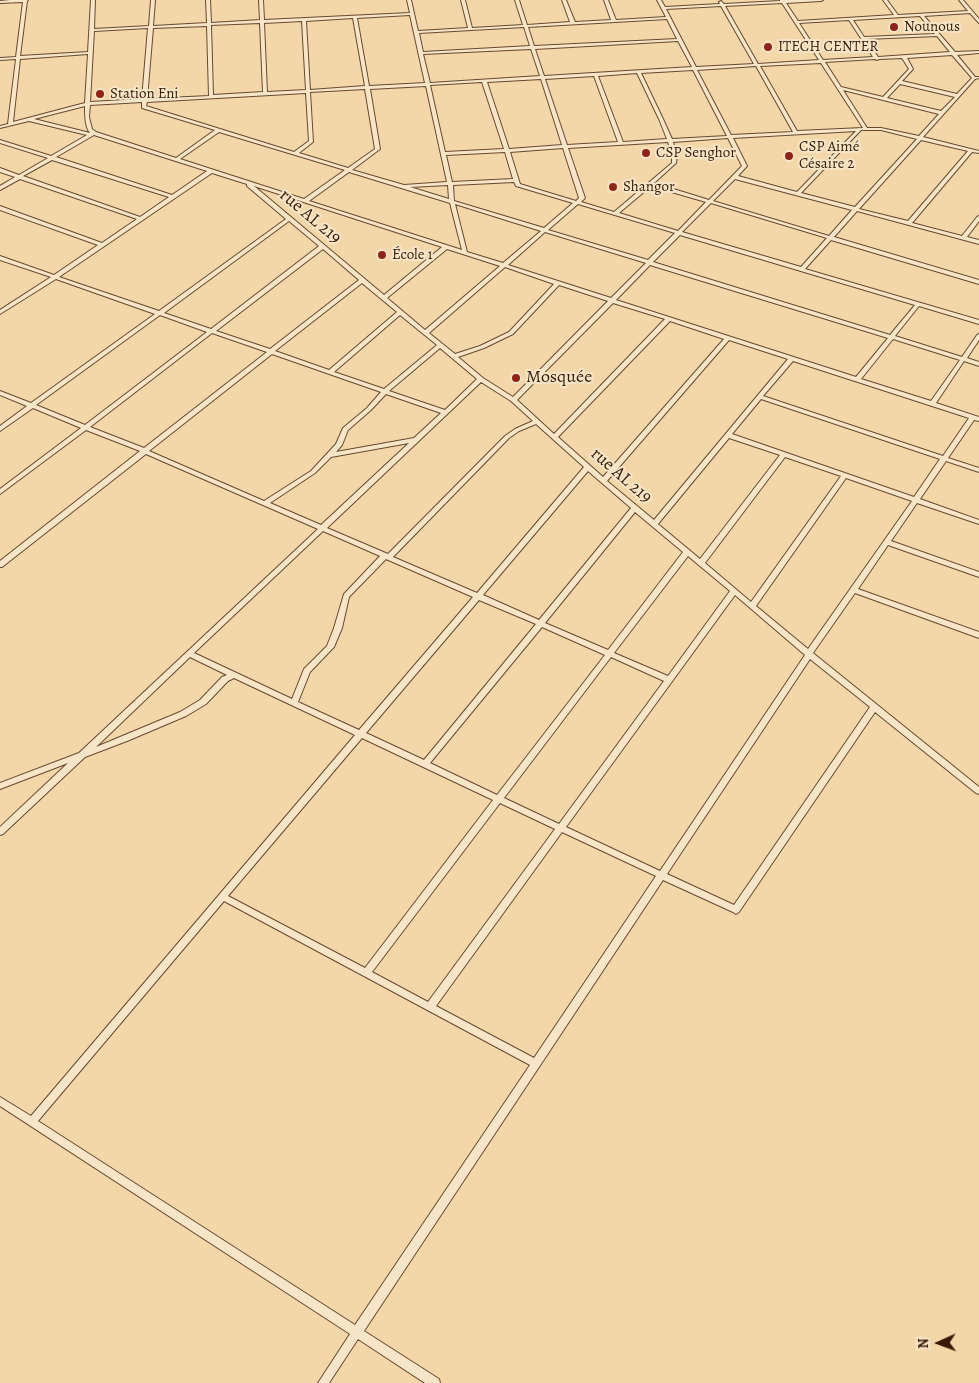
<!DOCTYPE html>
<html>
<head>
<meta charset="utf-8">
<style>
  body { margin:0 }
  #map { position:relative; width:979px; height:1383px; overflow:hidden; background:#f3d7a9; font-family:Alegreya,serif }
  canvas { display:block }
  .north { position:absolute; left:914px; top:1318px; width:50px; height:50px; -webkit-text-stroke:4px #f7e5c7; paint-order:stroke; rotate:268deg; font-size:14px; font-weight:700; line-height:20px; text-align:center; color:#381a07 }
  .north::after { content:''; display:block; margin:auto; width:18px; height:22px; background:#381a07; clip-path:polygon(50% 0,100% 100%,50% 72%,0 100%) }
</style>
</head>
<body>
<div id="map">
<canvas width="979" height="1383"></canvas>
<div class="north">N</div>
</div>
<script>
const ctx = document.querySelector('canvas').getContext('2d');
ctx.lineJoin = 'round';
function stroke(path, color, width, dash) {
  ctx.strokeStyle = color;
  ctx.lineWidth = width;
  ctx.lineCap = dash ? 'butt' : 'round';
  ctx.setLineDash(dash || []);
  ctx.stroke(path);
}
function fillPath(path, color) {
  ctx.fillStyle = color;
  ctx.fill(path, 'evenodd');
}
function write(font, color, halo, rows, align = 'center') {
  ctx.font = font + ' Alegreya,serif';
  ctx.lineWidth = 4;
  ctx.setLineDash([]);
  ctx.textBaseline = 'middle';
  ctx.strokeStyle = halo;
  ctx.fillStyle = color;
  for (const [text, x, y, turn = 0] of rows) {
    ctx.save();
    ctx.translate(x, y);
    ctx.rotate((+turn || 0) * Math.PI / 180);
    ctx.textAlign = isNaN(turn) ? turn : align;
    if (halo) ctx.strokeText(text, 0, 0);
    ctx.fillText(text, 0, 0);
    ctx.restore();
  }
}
const minor = new Path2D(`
  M 10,0 L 28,0 L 27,1 L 20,56 L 88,52 L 91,0 L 95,0 L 94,29 L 149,26 L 151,0 L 155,0 L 153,26 L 207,23 L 206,0 L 210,0 L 211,23 L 260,20 L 259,0 L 263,0 L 264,20 L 410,13 L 407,0 L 411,0 L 418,31 L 468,28 L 461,0 L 465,0 L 472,28 L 523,25 L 515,0 L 519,0 L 527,25 L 570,22 L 562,0 L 566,0 L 575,22 L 611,20 L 604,0 L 608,0 L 616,20 L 666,17 L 657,0 L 661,0 L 665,7 L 720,4 L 719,2 L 721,1 L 724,4 L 780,1 L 780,0 L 823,0 L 821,1 L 786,3 L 798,21 L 894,15 L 883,0 L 887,0 L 898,15 L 968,11 L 959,0 L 963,0 L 979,19 L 979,23 L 970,13 L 924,16 L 955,52 L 979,51 L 979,53 L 957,55 L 975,77 L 979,77 L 979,78 L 975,79 L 923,137 L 979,151 L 979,153 L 972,152 L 912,223 L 962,236 L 977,217 L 979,216 L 979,221 L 967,237 L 979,240 L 979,244 L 857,211 L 834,237 L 979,280 L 979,284 L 831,240 L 805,269 L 979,320 L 979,324 L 919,306 L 895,336 L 962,357 L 977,335 L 979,334 L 979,340 L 967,358 L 979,362 L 979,366 L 964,361 L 936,403 L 979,417 L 979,421 L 974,420 L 948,458 L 979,468 L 979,472 L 946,461 L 920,499 L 979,520 L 979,524 L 917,503 L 891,541 L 979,572 L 979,577 L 888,545 L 858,589 L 979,632 L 979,638 L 855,593 L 813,653 L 979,787 L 979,794 L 976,793 L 875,712 L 739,912 L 736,914 L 733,912 L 663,880 L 364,1331 L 439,1379 L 440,1383 L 425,1383 L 358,1339 L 329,1383 L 318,1383 L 350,1334 L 0,1106 L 0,1097 L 31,1116 L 355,735 L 234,678 L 228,681 L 206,704 L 186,716 L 127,741 L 85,757 L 3,834 L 0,835 L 0,827 L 68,763 L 0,789 L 0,783 L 79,753 L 318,529 L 146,454 L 2,567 L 0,567 L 0,561 L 140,451 L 86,430 L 0,494 L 0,489 L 81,428 L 33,408 L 0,431 L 0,426 L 27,406 L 0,395 L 0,391 L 31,403 L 155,314 L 56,279 L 0,314 L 0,310 L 51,277 L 0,260 L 0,256 L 54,275 L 98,245 L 0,210 L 0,206 L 102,243 L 137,219 L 20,179 L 0,190 L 0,186 L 15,177 L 0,172 L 0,168 L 19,175 L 48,158 L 0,143 L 0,140 L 51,156 L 87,135 L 29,121 L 0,128 L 0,126 L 8,124 L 16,59 L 0,60 L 0,58 L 16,57 L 23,2 L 0,3 L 0,1 ZM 782,3 L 819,60 L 758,64 L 725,6 ZM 721,6 L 754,64 L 696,67 L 666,9 ZM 410,15 L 425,83 L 369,86 L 357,18 ZM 920,16 L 935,34 L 864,37 L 853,20 ZM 353,18 L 365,86 L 310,90 L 306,21 ZM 667,19 L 677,39 L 534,46 L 528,27 ZM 849,20 L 873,57 L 823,60 L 799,23 ZM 302,21 L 306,90 L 267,92 L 264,23 ZM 260,23 L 263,92 L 213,95 L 211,25 ZM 207,26 L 209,96 L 147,99 L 153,28 ZM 524,27 L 530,46 L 423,52 L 419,33 ZM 148,28 L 142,99 L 90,102 L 94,31 ZM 937,36 L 950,52 L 878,57 L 866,39 ZM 678,41 L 692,67 L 544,76 L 535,49 ZM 531,49 L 540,76 L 430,83 L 423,54 ZM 88,54 L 85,103 L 13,122 L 20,59 ZM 952,55 L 972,78 L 957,94 L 902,81 L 913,69 L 907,58 ZM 902,58 L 909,69 L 883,97 L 841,87 L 825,62 L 875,59 L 877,60 L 879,59 ZM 821,63 L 863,128 L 797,131 L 760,66 ZM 756,66 L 793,132 L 731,135 L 697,70 ZM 693,70 L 727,136 L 672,139 L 663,119 L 641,73 ZM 637,73 L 659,119 L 667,139 L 623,142 L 598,76 ZM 594,76 L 618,142 L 567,145 L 545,79 ZM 541,79 L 562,145 L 509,149 L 487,82 ZM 482,82 L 504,149 L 445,152 L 430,85 ZM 900,84 L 955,97 L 941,111 L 887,98 ZM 426,86 L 447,182 L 404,185 L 352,170 L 380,149 L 370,89 ZM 365,89 L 375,149 L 348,168 L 299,153 L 313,142 L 310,92 ZM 843,90 L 939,114 L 919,136 L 881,128 L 867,128 ZM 306,93 L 309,141 L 294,152 L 146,106 L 147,102 ZM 142,102 L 142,108 L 215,130 L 176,158 L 96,132 L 92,129 L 89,117 L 90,105 ZM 85,106 C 85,115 85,127 90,133 L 34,119 ZM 861,130 L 881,130 L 917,139 L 855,207 L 801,193 ZM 856,131 L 797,192 L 738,176 L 747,166 L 733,138 ZM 219,132 L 345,170 L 304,199 L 180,159 ZM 94,135 L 207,171 L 172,195 L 56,157 ZM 728,138 L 742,166 L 709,200 L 654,183 L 676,163 L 677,156 L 673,142 ZM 921,140 L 968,151 L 908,221 L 859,209 ZM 668,142 L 672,156 L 672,163 L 614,212 L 581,202 L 585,198 L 568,148 ZM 563,148 L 579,198 L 576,201 L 520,184 L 510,152 ZM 505,152 L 513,179 L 452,182 L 446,155 ZM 52,160 L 169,197 L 140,217 L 23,176 ZM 349,172 L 450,203 L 462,250 L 309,201 ZM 212,173 L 247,184 L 247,186 L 286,219 L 159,311 L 59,277 ZM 735,179 L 852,210 L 829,236 L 713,201 ZM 514,182 L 516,186 L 573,203 L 544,228 L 454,201 L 453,185 ZM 448,185 L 449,199 L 410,187 ZM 254,186 L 442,247 L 384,295 ZM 651,186 L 706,202 L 678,231 L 619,213 ZM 711,203 L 827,238 L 801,267 L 682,232 ZM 455,204 L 541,231 L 503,263 L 467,252 ZM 578,204 L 675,233 L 648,260 L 548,230 ZM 289,221 L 319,246 L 211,329 L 164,313 ZM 545,232 L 646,263 L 611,298 L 508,265 ZM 680,235 L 915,305 L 890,335 L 653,262 ZM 323,249 L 359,280 L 270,349 L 216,331 ZM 447,249 L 500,266 L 425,330 L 387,298 ZM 650,265 L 888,338 L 856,377 L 616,300 ZM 505,267 L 554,284 L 509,332 L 480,346 L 455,354 L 429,333 ZM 362,283 L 397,312 L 329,370 L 275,351 ZM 559,285 L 608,301 L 513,397 L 483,378 L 458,357 L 484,348 L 513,334 ZM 613,303 L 665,319 L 554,434 L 517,400 ZM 160,315 L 207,332 L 85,425 L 36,405 ZM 400,315 L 437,345 L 384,389 L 334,372 ZM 670,321 L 724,339 L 603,477 L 558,437 ZM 212,333 L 267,352 L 144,448 L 90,427 ZM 893,339 L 960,360 L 931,401 L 861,379 ZM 729,340 L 788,359 L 654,520 L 607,481 ZM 440,348 L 477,379 L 445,410 L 389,391 ZM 272,354 L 381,392 L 367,408 L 343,428 L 336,444 L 311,471 L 264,501 L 149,451 ZM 793,361 L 969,418 L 943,456 L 763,396 ZM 481,382 L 511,401 L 533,421 L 515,429 L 505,436 L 388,554 L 327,528 ZM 386,394 L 441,413 L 414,438 L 336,452 L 342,445 L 348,430 L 371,410 ZM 761,399 L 940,459 L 914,497 L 732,434 ZM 536,424 L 584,467 L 477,593 L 393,557 L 509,438 L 519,431 ZM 729,438 L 780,455 L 700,559 L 658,524 ZM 409,443 L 321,525 L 270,503 L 315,473 L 331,457 ZM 785,457 L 841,476 L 751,602 L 705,563 ZM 588,471 L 631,508 L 539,620 L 483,595 ZM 846,478 L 912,501 L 808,649 L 756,606 ZM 635,512 L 683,552 L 608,650 L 545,623 ZM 323,531 L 380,556 L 344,594 L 334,628 L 327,646 L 304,669 L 292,699 L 194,653 ZM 688,556 L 730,591 L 668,676 L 614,653 ZM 386,559 L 473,597 L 359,730 L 298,702 L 310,672 L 334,647 L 342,628 L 349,597 ZM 735,595 L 805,655 L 660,871 L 566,827 ZM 479,600 L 536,624 L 424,760 L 366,733 ZM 542,627 L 605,655 L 497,795 L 430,763 ZM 190,657 L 227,675 L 222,677 L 200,700 L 180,712 L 96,747 ZM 611,657 L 664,681 L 559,824 L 504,798 ZM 810,659 L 870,707 L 734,905 L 667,874 ZM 362,738 L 493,800 L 365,968 L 228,896 ZM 500,803 L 555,829 L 428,1002 L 372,972 ZM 562,832 L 656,876 L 534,1058 L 436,1006 ZM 224,901 L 530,1065 L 355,1325 L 38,1121 Z`);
const markers = [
  [894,27,5,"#8f2418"],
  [768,47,5,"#8f2418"],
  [100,94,5,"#8f2418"],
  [646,153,5,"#8f2418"],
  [789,156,5,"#8f2418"],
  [613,187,5,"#8f2418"],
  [382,255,5,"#8f2418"],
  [516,378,5,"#8f2418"]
];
const farPoinames = [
  ["Nounous",904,27],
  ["ITECH CENTER",778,47],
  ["Station Eni",110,94],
  ["CSP Aimé",799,147],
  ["Césaire 2",799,164],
  ["CSP Senghor",656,153],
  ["Shangor",623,187],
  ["École 1",392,255]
];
const streetNames = [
  ["rue AL 219",310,217,40],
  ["rue AL 219",621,476,41]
];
const poiNames = [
  ["Mosquée",526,378]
];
stroke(minor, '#674930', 2);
fillPath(minor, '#f7e5c7');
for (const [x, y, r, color] of markers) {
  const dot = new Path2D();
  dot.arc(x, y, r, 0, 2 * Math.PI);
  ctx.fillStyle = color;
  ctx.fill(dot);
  stroke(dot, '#f7e5c7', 2);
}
write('15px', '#381a07', '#f7e5c7', farPoinames, 'left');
write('18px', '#381a07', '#f7e5c7', streetNames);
write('18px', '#381a07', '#f7e5c7', poiNames, 'left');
</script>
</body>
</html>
